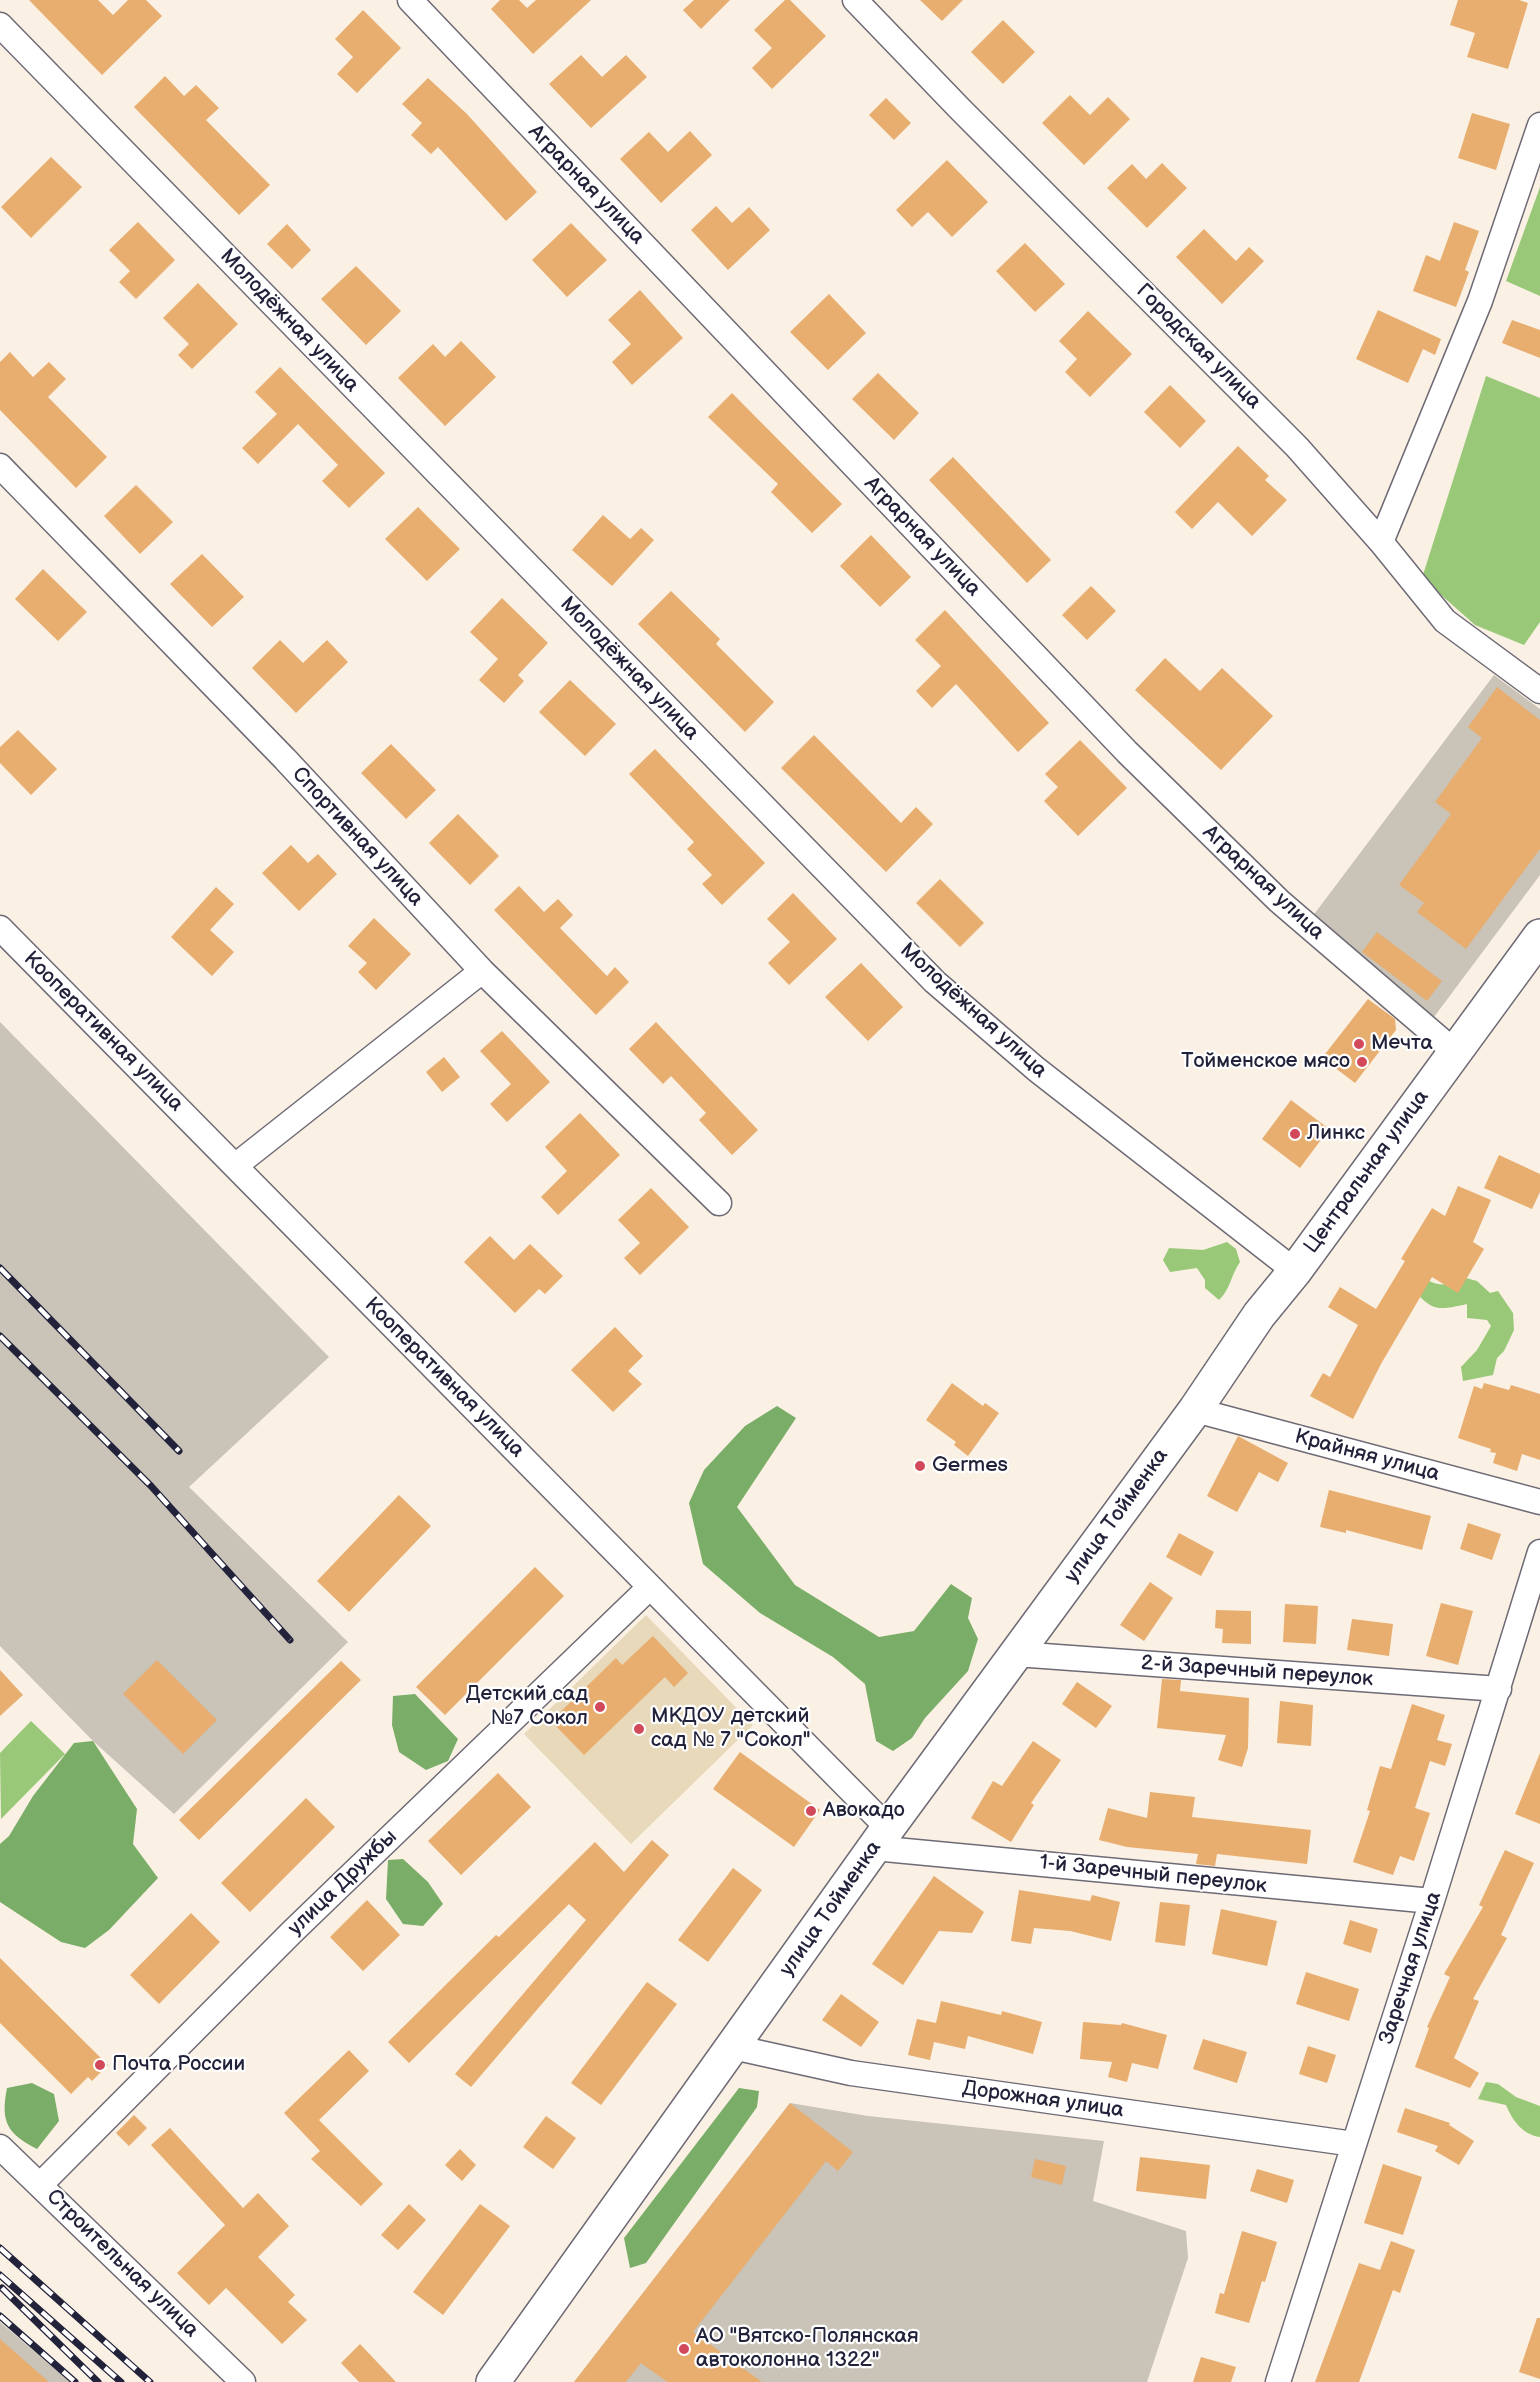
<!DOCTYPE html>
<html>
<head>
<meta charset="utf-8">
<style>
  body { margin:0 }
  canvas { display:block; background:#faf0e3 }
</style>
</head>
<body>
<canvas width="1540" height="2382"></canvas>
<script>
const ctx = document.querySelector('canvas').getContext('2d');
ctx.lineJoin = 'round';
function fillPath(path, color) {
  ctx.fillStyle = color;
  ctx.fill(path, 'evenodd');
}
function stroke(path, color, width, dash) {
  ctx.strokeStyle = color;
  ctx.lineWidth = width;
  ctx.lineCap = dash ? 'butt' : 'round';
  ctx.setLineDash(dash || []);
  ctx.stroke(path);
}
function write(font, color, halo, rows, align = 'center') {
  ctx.font = font + ' "Balsamiq Sans",sans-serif';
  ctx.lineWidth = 4.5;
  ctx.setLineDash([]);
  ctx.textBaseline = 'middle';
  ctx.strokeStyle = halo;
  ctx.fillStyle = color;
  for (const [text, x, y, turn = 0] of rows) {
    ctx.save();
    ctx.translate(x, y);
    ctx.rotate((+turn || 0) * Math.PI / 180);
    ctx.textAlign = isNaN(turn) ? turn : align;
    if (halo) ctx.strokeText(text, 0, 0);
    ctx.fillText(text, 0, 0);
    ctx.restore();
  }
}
const built = new Path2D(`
  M 646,1615 L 753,1725 L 631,1844 L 524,1734 Z`);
const industrial = new Path2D(`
  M 1494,675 L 1540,709 L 1540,875 L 1434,1017 L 1312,917 Z
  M 0,1022 L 329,1357 L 189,1487 L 348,1642 L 174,1814 L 93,1741 L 0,1646 Z
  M 790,2103 L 868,2116 L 1104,2141 L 1093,2201 L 1186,2231 L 1188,2258 L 1147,2382 L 574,2382 Z
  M 0,2322 L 70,2382 L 0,2382 Z`);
const green = new Path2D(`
  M 1540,187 L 1540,296 L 1506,281 Z
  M 1486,376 L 1540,398 L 1540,622 L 1524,645 L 1475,625 L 1422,578 Z
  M 1227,1242 L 1236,1249 L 1240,1262 C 1231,1275 1230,1290 1219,1300 L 1205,1288 L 1205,1280 L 1197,1268 L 1170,1272 L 1163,1260 L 1169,1248 L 1203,1250 Z
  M 1421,1276 C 1437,1287 1446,1287 1462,1277 L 1477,1281 L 1490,1293 L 1498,1291 L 1513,1313 L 1514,1330 L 1504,1351 L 1497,1358 L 1493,1375 L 1463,1381 L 1461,1367 L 1477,1350 L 1491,1326 L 1487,1320 L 1467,1318 L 1467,1304 C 1436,1311 1432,1311 1411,1287 Z
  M 31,1721 L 65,1754 L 1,1819 L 0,1753 Z
  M 1486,2082 L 1498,2084 L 1516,2097 L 1540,2106 L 1540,2137 C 1523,2135 1512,2120 1506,2105 L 1478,2099 Z`);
const forest = new Path2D(`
  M 777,1406 L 796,1418 L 737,1507 L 795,1585 L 879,1637 L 914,1631 L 951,1584 L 972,1598 L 968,1618 L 978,1639 L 968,1671 L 925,1718 L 912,1738 L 893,1751 L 876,1741 L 865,1684 L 833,1657 L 760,1613 L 703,1564 L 689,1503 L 704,1470 L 745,1426 Z
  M 415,1694 L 458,1739 L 448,1761 L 426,1770 L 399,1752 L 392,1725 L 393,1696 Z
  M 93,1741 L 137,1809 L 133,1844 L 158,1878 L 109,1930 L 85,1948 L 61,1942 L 0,1902 L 0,1844 L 9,1836 L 33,1796 L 74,1743 Z
  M 403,1859 L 428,1882 L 443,1904 L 423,1926 L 403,1924 L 386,1899 L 388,1860 Z
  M 32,2083 L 54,2094 L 59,2121 L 37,2149 C 8,2134 0,2123 7,2088 Z
  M 739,2088 L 759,2091 L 757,2107 L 646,2263 L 630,2268 L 624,2238 Z`);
const building = new Path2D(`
  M 29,0 L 98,0 L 113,15 L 128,0 L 146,0 L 162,16 L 102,75 Z
  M 500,0 L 519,0 L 527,8 L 536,0 L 591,0 L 533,54 L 491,9 Z
  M 694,0 L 730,0 L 701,29 L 683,10 Z
  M 785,0 L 790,0 L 826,36 L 772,89 L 752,68 L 772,48 L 754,30 Z
  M 920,0 L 963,0 L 942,21 Z
  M 1458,0 L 1519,0 L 1528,3 L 1508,69 L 1467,57 L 1475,33 L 1450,25 Z
  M 363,10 L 401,48 L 357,93 L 337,74 L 353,57 L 335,39 Z
  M 1003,20 L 1035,52 L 1003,84 L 971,52 Z
  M 581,55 L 602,77 L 626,55 L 647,77 L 591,128 L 549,84 Z
  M 165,76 L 184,96 L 196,85 L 219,108 L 206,120 L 270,185 L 239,215 L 134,107 Z
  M 428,78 L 467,114 L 537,192 L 506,221 L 438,147 L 431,154 L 411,135 L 422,123 L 402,104 Z
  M 1070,95 L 1090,115 L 1108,97 L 1130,119 L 1084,165 L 1042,123 Z
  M 886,98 L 911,123 L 894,140 L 869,115 Z
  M 1472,113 L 1510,124 L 1496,170 L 1458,158 Z
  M 690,131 L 712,155 L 661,203 L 620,159 L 649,132 L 668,152 Z
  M 51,157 L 82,187 L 31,238 L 1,207 Z
  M 947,160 L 988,202 L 952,237 L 928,212 L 912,227 L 896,210 Z
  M 1162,163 L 1187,188 L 1147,228 L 1107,188 L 1132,164 L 1146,179 Z
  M 716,206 L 732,223 L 749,207 L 770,230 L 728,270 L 691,230 Z
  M 138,222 L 175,260 L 136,299 L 119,282 L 130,271 L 109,250 Z
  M 1454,222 L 1479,231 L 1465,270 L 1469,272 L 1456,307 L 1413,291 L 1426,255 L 1440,261 Z
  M 571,223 L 607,260 L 567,297 L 532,260 Z
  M 287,224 L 311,250 L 292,269 L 267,244 Z
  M 1204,229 L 1236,261 L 1249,247 L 1264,261 L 1222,304 L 1176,257 Z
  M 1025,243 L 1065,284 L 1035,312 L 996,271 Z
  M 356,266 L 401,311 L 366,345 L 321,299 Z
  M 198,283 L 238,324 L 192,369 L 178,355 L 189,344 L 163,318 Z
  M 640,290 L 683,338 L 632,385 L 612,362 L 631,344 L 608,320 Z
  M 829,294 L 866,333 L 828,370 L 790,332 Z
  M 1378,310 L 1441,339 L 1435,355 L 1423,349 L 1408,383 L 1356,359 Z
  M 1088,311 L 1132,354 L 1090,397 L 1065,372 L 1077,359 L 1059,341 Z
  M 1512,320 L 1540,330 L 1540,358 L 1502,343 Z
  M 461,341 L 496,377 L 445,426 L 398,378 L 433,344 L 445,357 Z
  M 10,352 L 33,377 L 49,362 L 66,379 L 48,397 L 107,457 L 76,488 L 0,410 L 0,362 Z
  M 280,367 L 385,473 L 349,508 L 322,481 L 338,465 L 298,424 L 258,464 L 242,448 L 277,414 L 255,392 Z
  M 878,373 L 919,413 L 894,440 L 852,399 Z
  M 1170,385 L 1206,421 L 1180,448 L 1144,412 Z
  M 732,393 L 842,504 L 812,533 L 771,492 L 778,484 L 708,417 Z
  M 1238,446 L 1269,476 L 1265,480 L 1287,500 L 1252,536 L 1218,502 L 1192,529 L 1175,512 Z
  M 953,457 L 1051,560 L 1027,583 L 929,480 Z
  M 136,485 L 173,522 L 140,554 L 104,516 Z
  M 418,507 L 460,549 L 427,581 L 385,539 Z
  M 603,515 L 630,539 L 641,528 L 654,540 L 612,586 L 572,550 Z
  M 871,535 L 911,577 L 880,607 L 840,566 Z
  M 202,554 L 244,597 L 212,627 L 170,584 Z
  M 43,569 L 87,612 L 58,641 L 15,599 Z
  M 1091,586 L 1116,611 L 1087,640 L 1062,615 Z
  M 671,591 L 720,639 L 716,644 L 774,702 L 745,732 L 638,624 Z
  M 502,598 L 548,643 L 518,675 L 524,681 L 504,703 L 479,680 L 498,659 L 470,632 Z
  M 945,610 L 1049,723 L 1018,752 L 956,684 L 932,708 L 916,691 L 941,666 L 915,640 Z
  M 280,640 L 303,663 L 327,640 L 348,662 L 296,713 L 252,668 Z
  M 1165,658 L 1200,691 L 1222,668 L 1273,716 L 1221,770 L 1135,690 Z
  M 570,680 L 616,724 L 585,756 L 539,712 Z
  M 1497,687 L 1540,720 L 1540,849 L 1466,949 L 1417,912 L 1424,903 L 1399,885 L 1451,814 L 1435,802 L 1482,738 L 1468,727 Z
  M 18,730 L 57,769 L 31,795 L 0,763 L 0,747 Z
  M 814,735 L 901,823 L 916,807 L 933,824 L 886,872 L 781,768 Z
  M 1080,740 L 1127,788 L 1078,836 L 1044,801 L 1058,787 L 1045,774 Z
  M 391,744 L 436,790 L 406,819 L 361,773 Z
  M 655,749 L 765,863 L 722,905 L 702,884 L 712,875 L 687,849 L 694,842 L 629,774 Z
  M 458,814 L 499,856 L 470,885 L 429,843 Z
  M 291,845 L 308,863 L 318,854 L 337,874 L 299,911 L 262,873 Z
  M 940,879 L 984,923 L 960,947 L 916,903 Z
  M 519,886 L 544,912 L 558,899 L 573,915 L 560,928 L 607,976 L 615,967 L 629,982 L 596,1015 L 494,910 Z
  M 216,887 L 234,904 L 210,930 L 234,952 L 212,976 L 171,937 Z
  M 793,893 L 837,939 L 789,985 L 768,963 L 790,942 L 767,919 Z
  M 374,918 L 411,954 L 376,990 L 358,972 L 367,963 L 348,946 Z
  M 1377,932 L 1442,981 L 1427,1001 L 1362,952 Z
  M 861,963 L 903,1007 L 868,1041 L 825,997 Z
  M 1368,999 L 1395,1019 L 1396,1030 L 1355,1083 L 1322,1058 Z
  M 656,1022 L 758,1130 L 732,1155 L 699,1120 L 706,1113 L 671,1076 L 663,1084 L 629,1049 Z
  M 502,1031 L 550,1082 L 507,1122 L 490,1104 L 511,1084 L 480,1051 Z
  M 444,1057 L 460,1077 L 442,1092 L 426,1072 Z
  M 1291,1100 L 1329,1129 L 1300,1168 L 1262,1139 Z
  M 580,1113 L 620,1155 L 558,1215 L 541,1197 L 567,1171 L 545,1147 Z
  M 1499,1155 L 1540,1174 L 1540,1192 L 1532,1209 L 1484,1188 Z
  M 1458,1186 L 1491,1200 L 1473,1242 L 1484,1249 L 1458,1293 L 1432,1277 L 1381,1364 L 1353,1419 L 1310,1396 L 1323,1373 L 1330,1377 L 1358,1325 L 1328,1307 L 1340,1287 L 1376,1309 L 1405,1261 L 1401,1259 L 1432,1208 L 1445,1216 Z
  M 651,1188 L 689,1227 L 640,1275 L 624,1258 L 640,1243 L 618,1220 Z
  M 490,1236 L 514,1260 L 530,1244 L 563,1276 L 545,1294 L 539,1289 L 515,1313 L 464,1262 Z
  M 615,1327 L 643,1356 L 628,1371 L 642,1384 L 613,1412 L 571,1370 Z
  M 952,1383 L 983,1406 L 985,1403 L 999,1413 L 968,1456 L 954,1445 L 956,1442 L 926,1420 Z
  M 1484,1383 L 1509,1390 L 1511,1385 L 1540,1394 L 1540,1460 L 1522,1454 L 1517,1471 L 1493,1463 L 1496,1453 L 1490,1452 L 1491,1449 L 1458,1438 L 1474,1386 L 1482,1389 Z
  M 1238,1436 L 1288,1463 L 1278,1482 L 1259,1472 L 1237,1512 L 1207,1496 Z
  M 1329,1490 L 1431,1516 L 1422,1550 L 1346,1530 L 1346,1533 L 1320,1527 Z
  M 399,1495 L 431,1526 L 349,1612 L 317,1581 Z
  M 1468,1523 L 1501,1534 L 1492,1560 L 1460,1549 Z
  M 1179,1533 L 1214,1552 L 1201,1576 L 1166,1557 Z
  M 535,1567 L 564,1596 L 445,1715 L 416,1687 Z
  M 1150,1582 L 1173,1598 L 1144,1641 L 1120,1625 Z
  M 1441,1603 L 1473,1611 L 1458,1665 L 1426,1656 Z
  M 1285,1604 L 1318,1606 L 1316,1644 L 1283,1642 Z
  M 1216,1610 L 1251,1611 L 1251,1644 L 1222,1643 L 1223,1629 L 1215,1628 Z
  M 1352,1619 L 1393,1624 L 1389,1656 L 1347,1650 Z
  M 653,1636 L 688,1673 L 674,1687 L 665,1677 L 584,1755 L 551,1721 L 616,1658 L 622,1665 Z
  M 157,1660 L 217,1720 L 183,1754 L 123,1694 Z
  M 341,1661 L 361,1680 L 199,1840 L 179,1820 Z
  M 0,1670 L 23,1695 L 0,1716 Z
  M 1162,1679 L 1181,1680 L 1180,1691 L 1249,1698 L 1248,1748 L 1242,1767 L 1218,1760 L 1226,1735 L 1157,1728 Z
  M 1077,1682 L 1112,1706 L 1096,1728 L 1062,1704 Z
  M 1280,1701 L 1313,1705 L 1311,1746 L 1277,1743 Z
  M 1412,1704 L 1445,1715 L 1437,1740 L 1452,1744 L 1445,1766 L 1430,1761 L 1415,1808 L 1430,1813 L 1414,1861 L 1400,1856 L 1393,1875 L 1353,1862 L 1370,1811 L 1367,1810 L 1380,1766 L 1391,1769 Z
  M 1033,1741 L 1061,1760 L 1031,1803 L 1034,1805 L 1011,1842 L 971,1818 L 993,1781 L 1002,1786 Z
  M 740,1752 L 820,1810 L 794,1847 L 713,1789 Z
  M 1540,1753 L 1540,1824 L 1515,1814 Z
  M 498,1773 L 531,1807 L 461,1875 L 428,1841 Z
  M 1150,1792 L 1195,1797 L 1192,1817 L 1311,1830 L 1307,1864 L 1217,1854 L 1215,1866 L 1196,1864 L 1198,1854 L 1127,1847 L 1099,1840 L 1108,1808 L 1147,1818 Z
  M 306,1798 L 335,1827 L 250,1912 L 221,1883 Z
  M 652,1840 L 669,1855 L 471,2087 L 455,2074 L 586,1920 L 569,1904 L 409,2063 L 388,2042 L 496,1935 L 499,1937 L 595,1842 L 624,1872 Z
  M 1505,1850 L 1534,1863 L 1501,1935 L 1507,1938 L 1473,1999 L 1479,2001 L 1454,2058 L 1479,2073 L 1470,2088 L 1415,2067 L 1429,2028 L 1427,2027 L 1450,1977 L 1444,1974 L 1483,1907 L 1479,1905 Z
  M 733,1868 L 762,1890 L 708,1962 L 678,1940 Z
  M 934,1876 L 984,1912 L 972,1933 L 939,1931 L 903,1985 L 872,1964 Z
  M 1019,1890 L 1090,1901 L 1092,1895 L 1120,1902 L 1111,1941 L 1070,1931 L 1034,1928 L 1031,1944 L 1011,1941 Z
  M 367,1900 L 400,1935 L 363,1971 L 330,1937 Z
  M 1160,1902 L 1190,1905 L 1185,1946 L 1155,1942 Z
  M 1221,1909 L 1277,1921 L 1267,1966 L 1212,1954 Z
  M 191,1913 L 220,1942 L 159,2004 L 130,1975 Z
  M 1350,1920 L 1378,1929 L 1371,1953 L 1343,1944 Z
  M 0,1958 L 108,2065 L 92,2081 L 88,2077 L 71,2094 L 0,2023 Z
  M 1306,1972 L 1359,1989 L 1349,2021 L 1296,2004 Z
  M 647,1982 L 677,2004 L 601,2105 L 571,2083 Z
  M 841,1994 L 879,2022 L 861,2047 L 822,2020 Z
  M 941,2001 L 1001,2015 L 1002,2011 L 1042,2022 L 1033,2054 L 968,2036 L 965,2049 L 934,2042 L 930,2060 L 908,2055 L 917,2019 L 936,2023 Z
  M 1083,2022 L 1121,2025 L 1122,2023 L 1167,2035 L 1158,2069 L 1132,2063 L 1127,2082 L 1108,2077 L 1112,2062 L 1080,2059 Z
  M 1203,2039 L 1247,2052 L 1237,2083 L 1193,2069 Z
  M 1308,2046 L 1336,2055 L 1327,2083 L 1299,2074 Z
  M 349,2050 L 369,2071 L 319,2120 L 383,2184 L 361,2206 L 311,2159 L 320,2151 L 284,2113 Z
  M 790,2103 L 853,2152 L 838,2171 L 826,2161 L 693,2332 L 762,2382 L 667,2382 L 641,2363 L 626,2382 L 574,2382 Z
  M 1405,2108 L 1450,2123 L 1449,2125 L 1474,2141 L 1459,2165 L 1435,2151 L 1438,2146 L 1397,2132 Z
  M 134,2115 L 147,2128 L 129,2146 L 116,2133 Z
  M 546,2116 L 576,2138 L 553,2169 L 523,2147 Z
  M 170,2128 L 243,2208 L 258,2193 L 289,2226 L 258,2257 L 295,2295 L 288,2302 L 307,2320 L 282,2344 L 226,2288 L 209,2305 L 177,2273 L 225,2225 L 151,2145 Z
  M 460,2149 L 476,2165 L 462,2181 L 445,2165 Z
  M 1140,2157 L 1210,2165 L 1206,2199 L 1136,2191 Z
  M 1035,2159 L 1066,2166 L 1062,2185 L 1031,2177 Z
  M 1383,2164 L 1422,2177 L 1403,2235 L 1364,2223 Z
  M 1257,2169 L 1294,2180 L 1287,2203 L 1250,2191 Z
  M 409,2204 L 426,2220 L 398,2250 L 381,2235 Z
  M 480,2204 L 510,2226 L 443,2315 L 413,2292 Z
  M 1242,2231 L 1277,2242 L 1265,2282 L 1262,2281 L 1249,2323 L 1215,2313 L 1220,2293 L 1224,2294 Z
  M 1391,2241 L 1415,2250 L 1400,2293 L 1393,2290 L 1359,2382 L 1315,2382 L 1359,2263 L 1380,2270 Z
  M 1537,2318 L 1540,2318 L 1540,2379 L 1519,2372 Z
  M 0,2339 L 49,2382 L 0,2382 Z
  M 360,2344 L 396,2382 L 359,2382 L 341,2363 Z
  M 1201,2357 L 1236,2367 L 1231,2382 L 1193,2382 Z`);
const street = new Path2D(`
  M 410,0 L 1127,752 L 1279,901 L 1455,1052
  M 855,0 L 960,109 L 1297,447 L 1381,542 L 1445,621 L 1540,691
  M 0,25 L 935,982 L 1036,1069 L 1295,1271
  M 0,466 L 285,759 L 482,971 L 719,1203
  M 1381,542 L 1480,301 L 1540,125
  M 0,928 L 888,1828
  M 235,1166 L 482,971
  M 1195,1410 L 1540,1502
  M 1016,1654 L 1499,1689
  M 874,1848 L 1432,1901
  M 733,2047 L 851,2073 L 1354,2144
  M 0,2147 L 243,2382
  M 40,2185 L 292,1932 L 650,1587
  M 1278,2382 L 1432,1901 L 1540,1552`);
const secondary = new Path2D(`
  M 493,2382 L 888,1828 L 1195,1410 L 1259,1315 L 1295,1271 L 1540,936`);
const rail = new Path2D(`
  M 0,1268 L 179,1451
  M 0,1336 L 151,1486 L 290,1640
  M 0,2248 L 150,2382
  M 0,2275 L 121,2382
  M 2,2288 L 98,2382
  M 0,2316 L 75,2382`);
const markers = [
  [1359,1044,6,"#d1495b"],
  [1362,1062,6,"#d1495b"],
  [1295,1134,6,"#d1495b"],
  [920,1466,6,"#d1495b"],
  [600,1707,6,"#d1495b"],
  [639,1729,6,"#d1495b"],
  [811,1811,6,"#d1495b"],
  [100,2065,6,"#d1495b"],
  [684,2349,6,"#d1495b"]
];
const streetNames = [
  ["Аграрная улица",586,185,46],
  ["Молодёжная улица",289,321,46],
  ["Городская улица",1198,347,45],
  ["Аграрная улица",922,537,46],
  ["Молодёжная улица",629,669,46],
  ["Спортивная улица",357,837,47],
  ["Аграрная улица",1263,883,43],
  ["Молодёжная улица",973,1011,42],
  ["Кооперативная улица",103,1032,45],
  ["Центральная улица",1367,1172,-54],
  ["Кооперативная улица",444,1378,45],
  ["Крайняя улица",1367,1456,15],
  ["улица Тойменка",1117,1516,-54],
  ["2-й Заречный переулок",1257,1672,4],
  ["1-й Заречный переулок",1153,1875,6],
  ["улица Дружбы",343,1883,-44],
  ["улица Тойменка",831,1909,-55],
  ["Заречная улица",1411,1968,-72],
  ["Дорожная улица",1043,2100,8],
  ["Строительная улица",122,2264,44]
];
const poiNames = [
  ["Мечта",1371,1044],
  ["Тойменское мясо",1350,1062,"right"],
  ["Линкс",1307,1134],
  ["Germes",932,1466],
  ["Детский сад",588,1695,"right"],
  ["№7 Сокол",588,1719,"right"],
  ["МКДОУ детский",651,1717],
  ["сад № 7 \"Сокол\"",651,1741],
  ["Авокадо",823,1811],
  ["Почта России",112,2065],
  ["АО \"Вятско-Полянская",696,2337],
  ["автоколонна 1322\"",696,2361]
];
fillPath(built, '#e8d9ba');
fillPath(industrial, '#c9c3b8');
fillPath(green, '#99c978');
fillPath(forest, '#7aad68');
fillPath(building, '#e8ae70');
stroke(street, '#6e6a76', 27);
stroke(secondary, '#6e6a76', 36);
stroke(street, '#fff', 24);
stroke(secondary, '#fff', 33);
stroke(rail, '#22223b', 7);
stroke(rail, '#fff', 4.5, [14]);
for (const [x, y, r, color] of markers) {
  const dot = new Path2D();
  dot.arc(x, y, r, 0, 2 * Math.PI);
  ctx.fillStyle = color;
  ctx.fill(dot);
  stroke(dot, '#fff', 2);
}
write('21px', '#22223b', '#fff', streetNames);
write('21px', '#22223b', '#fff', poiNames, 'left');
</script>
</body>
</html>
